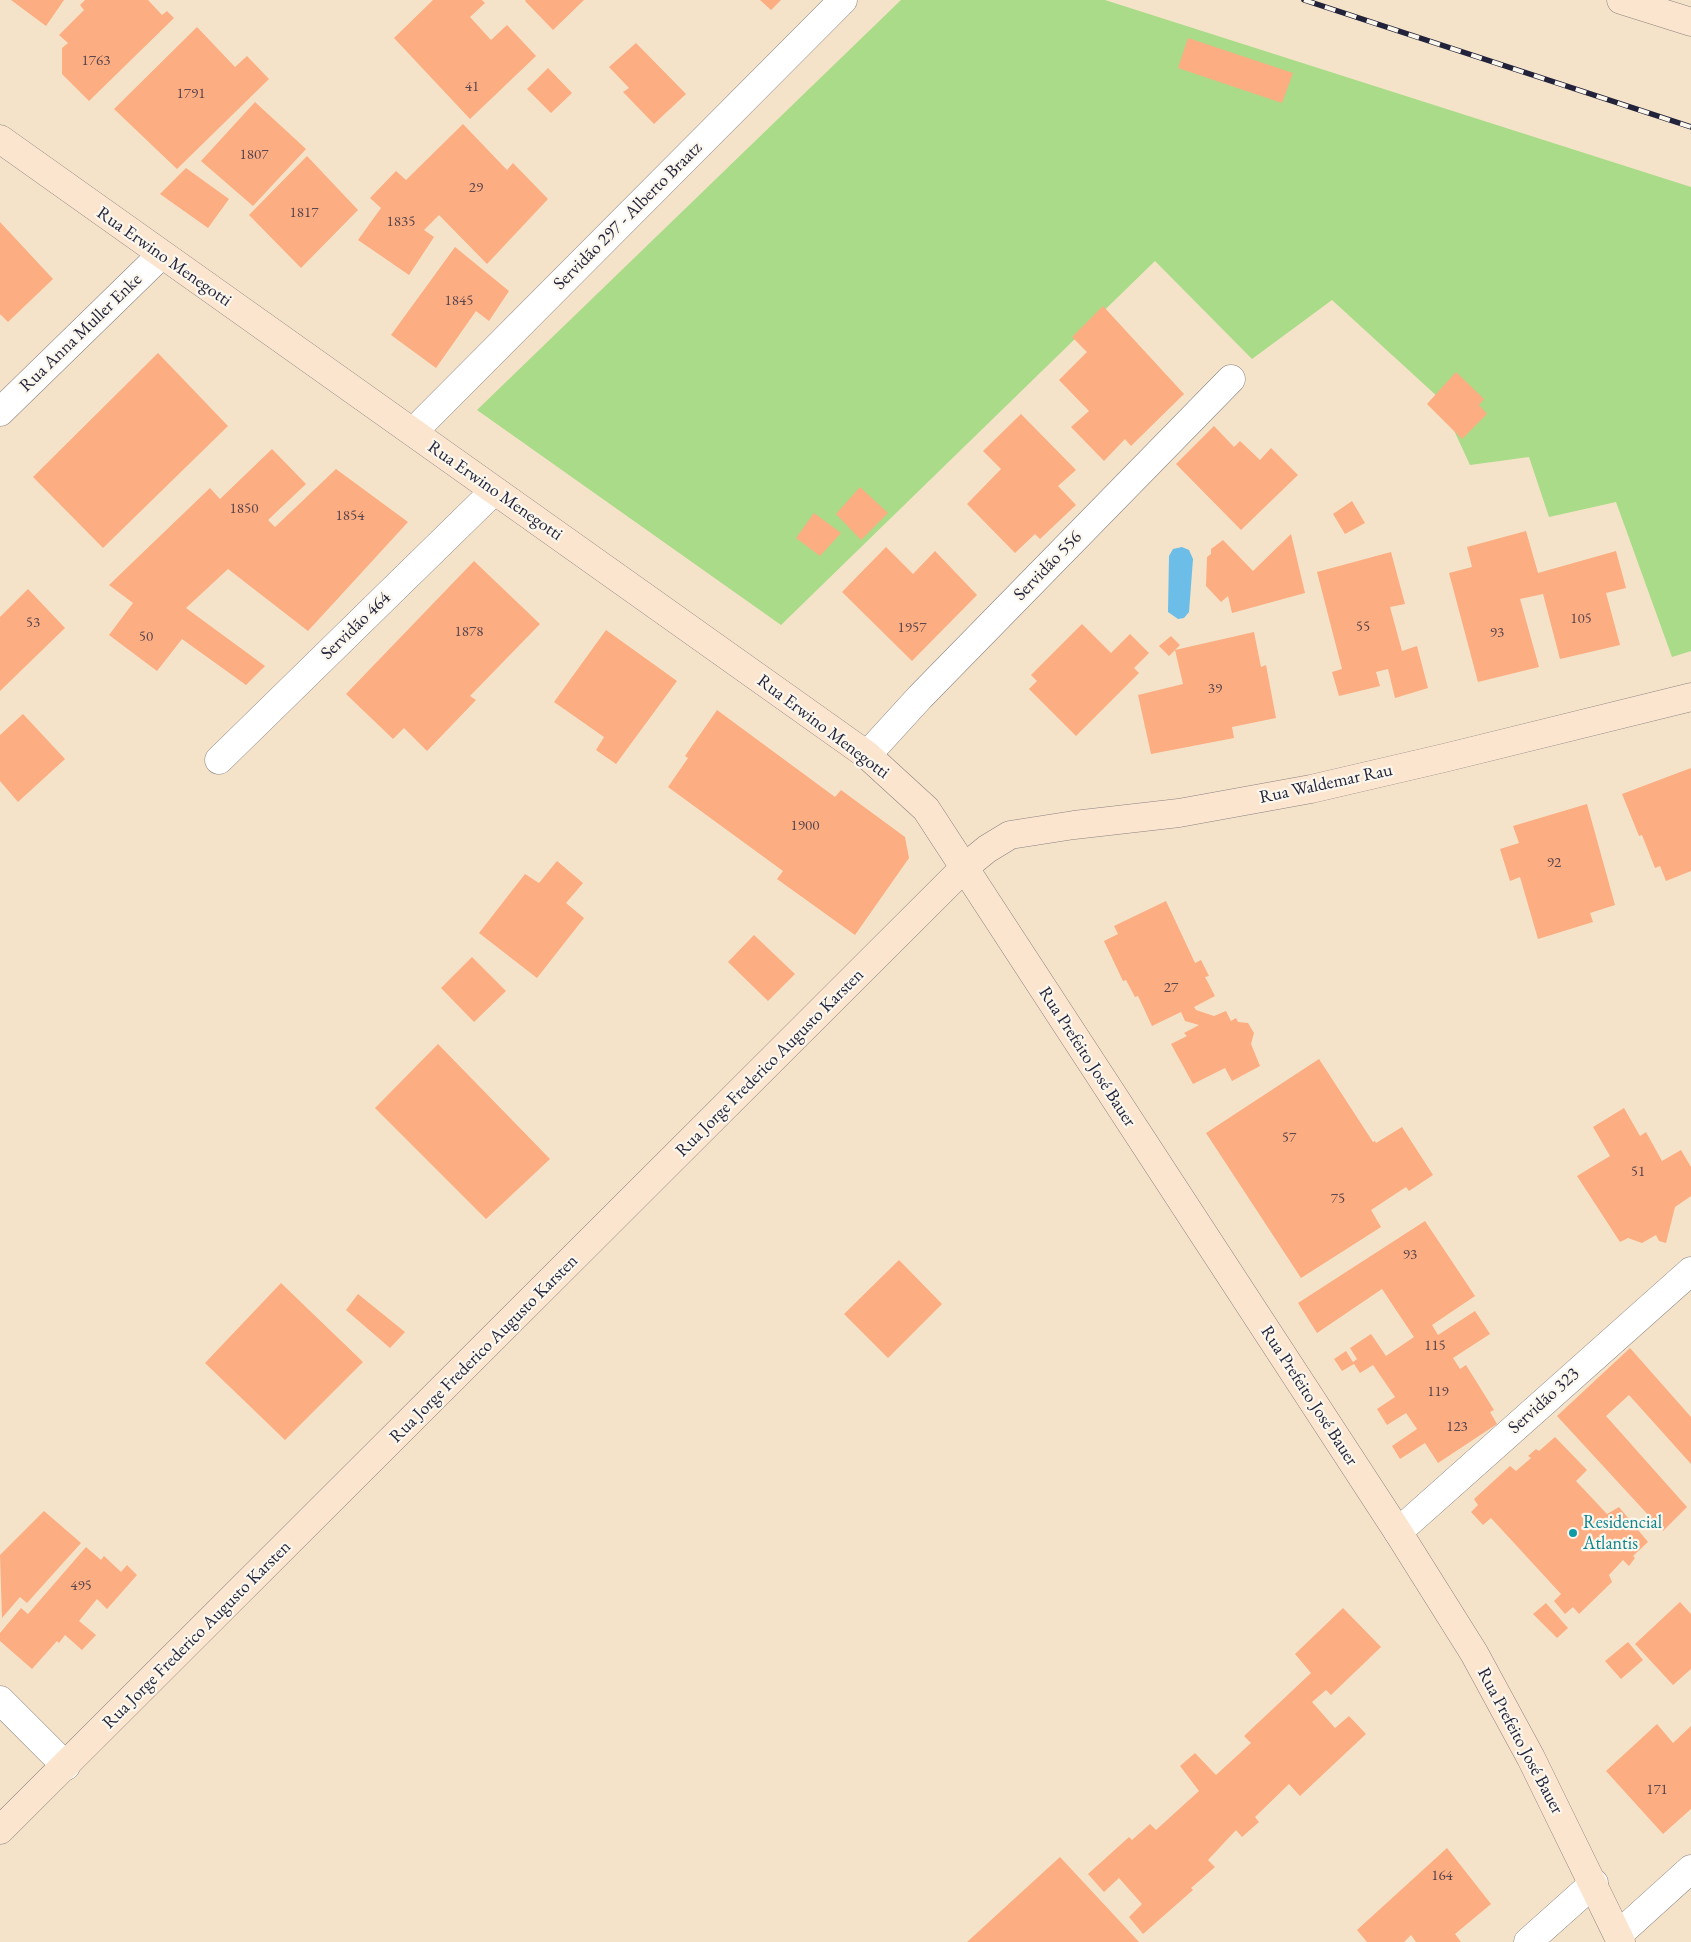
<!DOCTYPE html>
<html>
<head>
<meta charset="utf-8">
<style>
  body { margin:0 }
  canvas { display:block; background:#f4e3c8 }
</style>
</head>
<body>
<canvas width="1691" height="1942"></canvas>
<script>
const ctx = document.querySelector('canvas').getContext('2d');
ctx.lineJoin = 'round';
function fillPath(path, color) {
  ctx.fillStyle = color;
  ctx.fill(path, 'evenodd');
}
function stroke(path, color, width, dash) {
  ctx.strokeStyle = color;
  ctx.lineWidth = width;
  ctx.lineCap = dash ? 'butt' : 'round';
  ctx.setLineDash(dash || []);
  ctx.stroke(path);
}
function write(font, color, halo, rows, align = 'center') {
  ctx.font = font + ' "EB Garamond",serif';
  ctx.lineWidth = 4.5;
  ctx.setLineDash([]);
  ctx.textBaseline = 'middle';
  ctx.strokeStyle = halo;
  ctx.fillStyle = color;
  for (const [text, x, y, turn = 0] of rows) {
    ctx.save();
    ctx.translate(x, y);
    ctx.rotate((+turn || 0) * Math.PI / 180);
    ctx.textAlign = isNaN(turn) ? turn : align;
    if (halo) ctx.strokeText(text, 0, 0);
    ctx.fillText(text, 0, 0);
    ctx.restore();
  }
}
const green = new Path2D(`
  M 901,0 L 1105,0 L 1691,187 L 1691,651 L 1672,657 L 1616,502 L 1549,517 L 1529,457 L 1470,465 L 1439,398 L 1332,300 L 1252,359 L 1155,261 L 781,625 L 477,410 Z`);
const water = new Path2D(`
  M 1182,547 L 1189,550 L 1193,559 L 1189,612 L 1184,618 L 1178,619 L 1168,612 L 1169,556 L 1173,549 Z`);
const building = new Path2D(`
  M 11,0 L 64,0 L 46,26 Z
  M 85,0 L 148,0 L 162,15 L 167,11 L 174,18 L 89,101 L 62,74 L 62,48 L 68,43 L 59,35 L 84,10 L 80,5 Z
  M 433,0 L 482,0 L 485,3 L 470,17 L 491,40 L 507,25 L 536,56 L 470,119 L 394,38 Z
  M 526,0 L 584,0 L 553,30 L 525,1 Z
  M 760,0 L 781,0 L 771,10 Z
  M 197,27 L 235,67 L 247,56 L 269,79 L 177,169 L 114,109 Z
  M 1188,38 L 1293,73 L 1282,103 L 1178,68 Z
  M 636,43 L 686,94 L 654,124 L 623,92 L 629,88 L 609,67 Z
  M 548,68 L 572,93 L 551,113 L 527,89 Z
  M 255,102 L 306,149 L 253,206 L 201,161 Z
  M 463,124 L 507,170 L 513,163 L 548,199 L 487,264 L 439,215 L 424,230 L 434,237 L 409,275 L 358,240 L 381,208 L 370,198 L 396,171 L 406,180 Z
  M 307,156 L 358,210 L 301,268 L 249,215 Z
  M 186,168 L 229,199 L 208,228 L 160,194 Z
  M 0,222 L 53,279 L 8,322 L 0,314 Z
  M 455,247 L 509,291 L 489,321 L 476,311 L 436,368 L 391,335 Z
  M 1103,306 L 1184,394 L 1131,446 L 1125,439 L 1104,461 L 1071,427 L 1089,411 L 1059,380 L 1087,352 L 1072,337 Z
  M 158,353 L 228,426 L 103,548 L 33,477 Z
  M 1456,372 L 1484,399 L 1479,405 L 1487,414 L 1462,439 L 1427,404 Z
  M 1021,414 L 1076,470 L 1058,486 L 1076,505 L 1040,539 L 1035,534 L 1015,553 L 967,504 L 1001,469 L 983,451 Z
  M 1214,426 L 1234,447 L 1240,441 L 1260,460 L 1271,448 L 1298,475 L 1241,530 L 1176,464 Z
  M 272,449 L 306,484 L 268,520 L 275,527 L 336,469 L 408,522 L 308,631 L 228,569 L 186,608 L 265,666 L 246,685 L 182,639 L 157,671 L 109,635 L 133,603 L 109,585 L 210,488 L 220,499 Z
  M 860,487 L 888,513 L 861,540 L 836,514 Z
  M 1352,501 L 1365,523 L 1345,534 L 1333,514 Z
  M 814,513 L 841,533 L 820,556 L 796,538 Z
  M 1526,531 L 1538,573 L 1616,551 L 1626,588 L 1606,593 L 1620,645 L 1560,659 L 1543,594 L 1520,599 L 1539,667 L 1478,682 L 1449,573 L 1472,567 L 1467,547 Z
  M 1291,534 L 1305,593 L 1232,613 L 1228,596 L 1221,602 L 1206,586 L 1207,557 L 1211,554 L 1211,549 L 1223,540 L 1253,571 Z
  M 886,547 L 913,574 L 935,551 L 977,595 L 912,661 L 842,592 Z
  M 1391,552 L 1405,604 L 1390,607 L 1402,651 L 1417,646 L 1428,688 L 1395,698 L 1388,669 L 1376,672 L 1380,686 L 1339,696 L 1332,672 L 1342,669 L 1317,572 Z
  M 474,561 L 540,624 L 470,696 L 476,700 L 427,751 L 404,728 L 393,739 L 346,694 Z
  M 28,589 L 65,628 L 0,691 L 0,617 Z
  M 1082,624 L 1111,653 L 1130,634 L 1149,653 L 1134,668 L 1139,673 L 1076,736 L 1029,689 L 1037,681 L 1031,675 Z
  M 606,630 L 677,681 L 616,764 L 596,750 L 604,737 L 554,702 Z
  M 1254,632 L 1261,667 L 1266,665 L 1276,718 L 1232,727 L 1234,738 L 1151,754 L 1138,695 L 1183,684 L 1175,650 Z
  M 1171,636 L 1180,645 L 1169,656 L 1159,646 Z
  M 717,710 L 835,797 L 841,790 L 905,837 L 909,858 L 855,935 L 777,879 L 783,871 L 668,787 L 688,758 L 685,756 Z
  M 23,714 L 65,759 L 18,802 L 0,781 L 0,735 Z
  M 1691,768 L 1691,871 L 1666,881 L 1660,866 L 1655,868 L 1642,835 L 1639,836 L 1622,794 Z
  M 1587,804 L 1615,905 L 1590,913 L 1593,922 L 1538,939 L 1520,877 L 1510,881 L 1500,849 L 1519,843 L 1513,826 Z
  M 557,861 L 583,883 L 566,903 L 584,918 L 537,978 L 479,933 L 525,874 L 539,883 Z
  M 1166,901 L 1195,963 L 1201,960 L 1209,976 L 1205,977 L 1215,996 L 1194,1007 L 1196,1010 L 1214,1016 L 1226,1011 L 1231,1021 L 1236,1018 L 1238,1022 L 1248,1023 L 1254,1033 L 1251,1044 L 1260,1066 L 1232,1081 L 1225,1068 L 1193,1084 L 1171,1044 L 1187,1036 L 1184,1033 L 1199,1025 L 1185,1021 L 1181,1012 L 1152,1026 L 1138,996 L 1135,997 L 1126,980 L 1123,981 L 1104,941 L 1118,934 L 1114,926 Z
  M 754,935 L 795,974 L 768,1001 L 728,962 Z
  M 472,957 L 506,991 L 474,1022 L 441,988 Z
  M 438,1044 L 550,1159 L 486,1219 L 375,1108 Z
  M 1319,1059 L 1373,1142 L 1375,1141 L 1376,1143 L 1402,1127 L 1433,1175 L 1409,1191 L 1406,1187 L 1371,1210 L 1381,1227 L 1301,1278 L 1206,1133 Z
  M 1624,1108 L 1640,1136 L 1646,1132 L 1662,1161 L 1681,1150 L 1691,1167 L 1691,1196 L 1675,1207 L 1666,1243 L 1659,1241 L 1656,1235 L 1642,1243 L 1628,1238 L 1620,1242 L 1577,1176 L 1610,1156 L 1593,1127 Z
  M 1425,1221 L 1475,1296 L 1432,1325 L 1438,1335 L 1475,1311 L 1490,1334 L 1453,1358 L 1460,1369 L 1466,1365 L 1494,1410 L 1490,1412 L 1497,1424 L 1438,1463 L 1425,1443 L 1400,1459 L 1392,1446 L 1417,1429 L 1406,1413 L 1387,1425 L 1377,1409 L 1395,1397 L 1373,1365 L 1360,1373 L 1354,1364 L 1342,1371 L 1334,1359 L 1346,1351 L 1353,1362 L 1357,1359 L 1350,1348 L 1371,1334 L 1386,1356 L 1414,1337 L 1382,1289 L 1317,1333 L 1298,1303 Z
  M 899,1260 L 942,1304 L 888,1358 L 844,1314 Z
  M 281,1283 L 363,1362 L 285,1440 L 205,1363 Z
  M 358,1294 L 405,1332 L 390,1348 L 346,1310 Z
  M 1630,1348 L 1691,1417 L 1691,1464 L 1629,1395 L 1606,1416 L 1687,1507 L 1663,1531 L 1557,1416 Z
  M 1555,1437 L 1587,1470 L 1576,1481 L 1607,1514 L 1619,1507 L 1648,1542 L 1633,1556 L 1635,1558 L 1629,1566 L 1623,1560 L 1609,1575 L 1612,1582 L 1579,1614 L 1573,1607 L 1565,1614 L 1554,1601 L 1561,1594 L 1491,1518 L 1483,1525 L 1471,1512 L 1478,1505 L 1474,1499 L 1510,1466 L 1516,1471 L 1531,1458 L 1528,1456 L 1536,1449 L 1539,1451 Z
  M 44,1511 L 81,1543 L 27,1603 L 20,1597 L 2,1618 L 0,1555 Z
  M 86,1547 L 101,1560 L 104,1556 L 121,1572 L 127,1565 L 137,1575 L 107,1609 L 97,1599 L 79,1621 L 96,1635 L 82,1650 L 65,1635 L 59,1643 L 57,1641 L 32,1669 L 0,1641 L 0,1633 L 21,1608 L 28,1614 Z
  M 1680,1602 L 1691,1614 L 1691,1669 L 1673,1685 L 1635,1644 Z
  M 1546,1603 L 1568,1628 L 1557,1638 L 1533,1614 Z
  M 1343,1608 L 1381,1647 L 1331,1695 L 1326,1690 L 1312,1702 L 1335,1728 L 1349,1716 L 1366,1734 L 1300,1796 L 1289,1784 L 1255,1817 L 1259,1822 L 1242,1837 L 1236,1830 L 1208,1860 L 1215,1867 L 1191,1888 L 1193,1890 L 1143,1934 L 1129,1917 L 1142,1904 L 1119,1878 L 1104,1892 L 1088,1874 L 1129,1837 L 1132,1840 L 1150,1824 L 1156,1830 L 1199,1791 L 1180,1766 L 1195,1753 L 1216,1775 L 1251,1743 L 1244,1736 L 1311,1673 L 1295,1654 Z
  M 1628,1642 L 1643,1660 L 1621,1679 L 1605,1661 Z
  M 1657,1724 L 1673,1743 L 1691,1726 L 1691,1809 L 1663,1834 L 1606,1771 Z
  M 1447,1848 L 1491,1904 L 1455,1934 L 1461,1942 L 1416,1942 L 1411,1935 L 1404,1942 L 1367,1942 L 1357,1930 Z
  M 1060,1857 L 1139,1942 L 967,1942 Z`);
const street = new Path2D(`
  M 0,412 L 161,255
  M 413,432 L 843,0
  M 867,755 L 920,697 L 1231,379
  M 219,760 L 494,491
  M 1398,1532 L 1691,1271
  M 0,1700 L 66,1766
  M 1618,1935 L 1691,1869
  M 1528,1942 L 1594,1883`);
const secondary = new Path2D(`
  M 1621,0 L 1691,22
  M 0,139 L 867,755 L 926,809 L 1398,1532 L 1474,1653 L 1531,1758 L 1621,1942
  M 0,1830 L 965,867 L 987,849 L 1010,835 L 1074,825 L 1179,813 L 1311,789 L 1444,758 L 1691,697`);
const rail = new Path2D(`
  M 1304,0 L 1691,127`);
const markers = [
  [1573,1533,5,"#0f9aa8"]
];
const numberNames = [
  ["1763",96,61],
  ["41",472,87],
  ["1791",191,94],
  ["1807",254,155],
  ["29",476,188],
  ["1817",304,213],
  ["1835",401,222],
  ["1845",459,301],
  ["1850",244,509],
  ["1854",350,516],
  ["105",1581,619],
  ["53",33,623],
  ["55",1363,627],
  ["1957",912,628],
  ["1878",469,632],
  ["93",1497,633],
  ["50",146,637],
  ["39",1215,689],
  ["1900",805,826],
  ["92",1554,863],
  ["27",1171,988],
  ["57",1289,1138],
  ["51",1638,1172],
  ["75",1338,1199],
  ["93",1410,1255],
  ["115",1435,1346],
  ["119",1438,1392],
  ["123",1457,1427],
  ["495",81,1586],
  ["171",1657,1790],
  ["164",1442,1876]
];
const streetNames = [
  ["Servidão 297 - Alberto Braatz",628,216,-45],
  ["Rua Erwino Menegotti",164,257,35],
  ["Rua Anna Muller Enke",81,333,-44],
  ["Rua Erwino Menegotti",495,491,35],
  ["Servidão 556",1048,566,-46],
  ["Servidão 464",356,626,-44],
  ["Rua Erwino Menegotti",823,727,37],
  ["Rua Waldemar Rau",1326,784,-12],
  ["Rua Prefeito José Bauer",1087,1057,57],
  ["Rua Jorge Frederico Augusto Karsten",770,1063,-45],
  ["Rua Jorge Frederico Augusto Karsten",484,1349,-45],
  ["Rua Prefeito José Bauer",1309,1396,57],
  ["Servidão 323",1544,1401,-42],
  ["Rua Jorge Frederico Augusto Karsten",197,1635,-45],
  ["Rua Prefeito José Bauer",1520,1741,62]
];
const cultureNames = [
  ["Residencial",1583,1523],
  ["Atlantis",1583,1544]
];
fillPath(green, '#aadb89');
fillPath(water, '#6cbde7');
fillPath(building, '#fcad82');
stroke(street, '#8b8282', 29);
stroke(secondary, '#8b8282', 29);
stroke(street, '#fff', 28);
stroke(secondary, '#fce5cf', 28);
stroke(rail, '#22223b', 5.5);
stroke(rail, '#fbf7ec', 4, [11]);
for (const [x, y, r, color] of markers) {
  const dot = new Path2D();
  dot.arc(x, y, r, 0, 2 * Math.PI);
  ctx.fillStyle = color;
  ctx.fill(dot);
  stroke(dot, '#fbf7ec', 2);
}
write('15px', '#58454d', null, numberNames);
write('18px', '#22223b', '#fbf7ec', streetNames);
write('18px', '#0d838f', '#fbf7ec', cultureNames, 'left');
</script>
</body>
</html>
